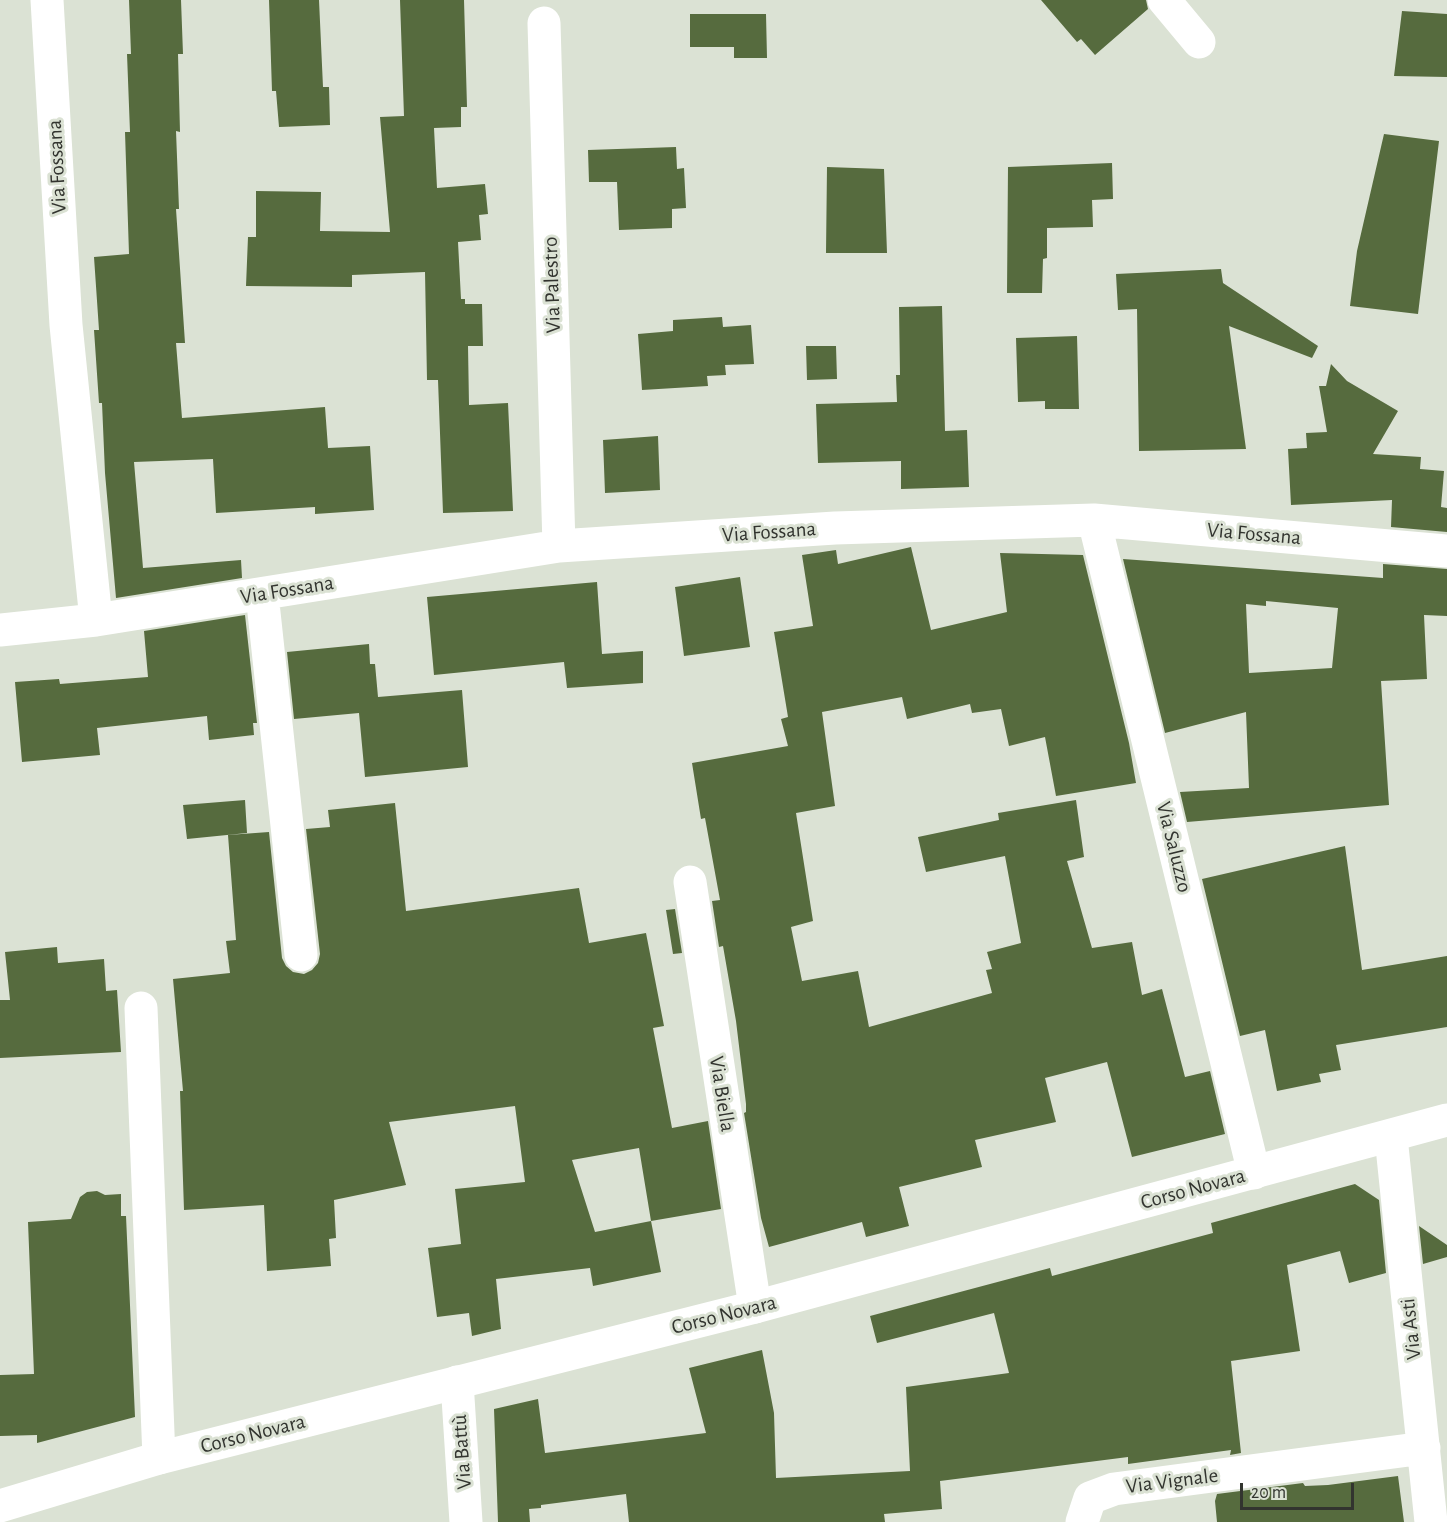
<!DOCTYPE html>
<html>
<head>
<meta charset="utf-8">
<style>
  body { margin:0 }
  #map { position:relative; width:1447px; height:1522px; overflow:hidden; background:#dbe2d4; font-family:"Alegreya Sans",sans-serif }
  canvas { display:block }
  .scale { position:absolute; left:1240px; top:1483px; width:114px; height:27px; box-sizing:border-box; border:3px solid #32342f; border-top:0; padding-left:8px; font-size:18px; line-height:21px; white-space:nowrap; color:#32342f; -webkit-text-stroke:4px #dbe2d4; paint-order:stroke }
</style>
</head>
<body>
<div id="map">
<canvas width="1447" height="1522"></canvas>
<div class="scale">20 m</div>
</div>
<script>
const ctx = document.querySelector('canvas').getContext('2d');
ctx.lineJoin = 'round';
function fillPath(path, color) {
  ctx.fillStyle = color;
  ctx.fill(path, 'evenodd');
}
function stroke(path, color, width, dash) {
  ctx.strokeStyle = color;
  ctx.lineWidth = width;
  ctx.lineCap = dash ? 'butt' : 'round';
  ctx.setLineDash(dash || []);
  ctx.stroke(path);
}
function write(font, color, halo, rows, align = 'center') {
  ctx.font = font + ' "Alegreya Sans",sans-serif';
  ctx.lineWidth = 6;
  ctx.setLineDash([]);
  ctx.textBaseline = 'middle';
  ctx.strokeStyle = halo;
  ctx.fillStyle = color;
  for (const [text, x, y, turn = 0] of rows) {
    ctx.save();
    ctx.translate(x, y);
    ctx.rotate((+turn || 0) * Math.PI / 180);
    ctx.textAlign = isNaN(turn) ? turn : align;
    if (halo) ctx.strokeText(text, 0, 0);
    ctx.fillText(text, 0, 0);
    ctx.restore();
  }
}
const building = new Path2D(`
  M 129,0 L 181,0 L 183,54 L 178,54 L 180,132 L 176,131 L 179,209 L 176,209 L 185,343 L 176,343 L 182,418 L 325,407 L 328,448 L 370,446 L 374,510 L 315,514 L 315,507 L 216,513 L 213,459 L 134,462 L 143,568 L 241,560 L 242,578 L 116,598 L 105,473 L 102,403 L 99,403 L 94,330 L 99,330 L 94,257 L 129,254 L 125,132 L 130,132 L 127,54 L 131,54 Z
  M 269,0 L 319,0 L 323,87 L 329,87 L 330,125 L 279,127 L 276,91 L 272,91 Z
  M 400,0 L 464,0 L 467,107 L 461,107 L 461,127 L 434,128 L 437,188 L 485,184 L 488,214 L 479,215 L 481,240 L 458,242 L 461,299 L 465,299 L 465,304 L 482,304 L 483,346 L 468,346 L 469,405 L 508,403 L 513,511 L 443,513 L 438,380 L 427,380 L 425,272 L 352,275 L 352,287 L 246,286 L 248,237 L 256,237 L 256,191 L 321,192 L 320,231 L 390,232 L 380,117 L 404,116 Z
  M 1041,0 L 1146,0 L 1148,9 L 1095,55 L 1081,39 L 1077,42 Z
  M 1402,11 L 1447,14 L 1447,77 L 1394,76 Z
  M 690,14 L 766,14 L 767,58 L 734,58 L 734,47 L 690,47 Z
  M 1384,134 L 1439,141 L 1418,314 L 1350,306 L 1357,251 Z
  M 676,147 L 677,169 L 684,168 L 686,208 L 672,209 L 672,228 L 619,230 L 617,182 L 589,182 L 588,150 Z
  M 1112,163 L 1113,199 L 1092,200 L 1093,227 L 1047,228 L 1047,258 L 1043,259 L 1042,293 L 1007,293 L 1008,167 Z
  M 827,167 L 884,169 L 887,253 L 826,253 Z
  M 1221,269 L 1223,283 L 1318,346 L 1312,358 L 1229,326 L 1246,449 L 1139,451 L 1137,309 L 1118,310 L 1116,274 Z
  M 942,306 L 945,431 L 967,430 L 969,487 L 901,489 L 901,461 L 818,463 L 816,404 L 897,402 L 896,375 L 900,375 L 899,307 Z
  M 722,317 L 723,327 L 751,325 L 754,364 L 725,365 L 726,375 L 707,376 L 708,386 L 642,390 L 638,334 L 673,331 L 673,320 Z
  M 1077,336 L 1079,409 L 1045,409 L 1045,401 L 1018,402 L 1016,338 Z
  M 806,346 L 836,346 L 837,379 L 807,380 Z
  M 1331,364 L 1347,381 L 1398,411 L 1373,454 L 1421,457 L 1420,469 L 1444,471 L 1441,507 L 1447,508 L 1447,532 L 1391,527 L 1392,500 L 1291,505 L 1288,449 L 1307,448 L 1306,433 L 1327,432 L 1319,386 L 1326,386 Z
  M 658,436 L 660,490 L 605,493 L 603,440 Z
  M 911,547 L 931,630 L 1007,612 L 1000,553 L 1083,555 L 1129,743 L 1136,783 L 1056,796 L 1045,737 L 1009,746 L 1001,709 L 972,713 L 970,704 L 907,719 L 902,697 L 822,712 L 835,806 L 796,813 L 813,921 L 791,927 L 802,981 L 858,971 L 869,1027 L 992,993 L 986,970 L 992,969 L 987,952 L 1021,943 L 1005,856 L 926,872 L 918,837 L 999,820 L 998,813 L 1076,800 L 1084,857 L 1067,861 L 1092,948 L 1132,942 L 1142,995 L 1162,989 L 1185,1077 L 1210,1071 L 1225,1134 L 1132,1157 L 1107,1062 L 1045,1078 L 1056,1122 L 975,1140 L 982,1167 L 899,1187 L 909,1226 L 866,1237 L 862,1222 L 769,1247 L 761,1218 L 744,1113 L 746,1112 L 746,1104 L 736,1021 L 723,946 L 719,947 L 712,901 L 720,900 L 705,818 L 701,819 L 692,763 L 788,746 L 781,719 L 788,717 L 774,632 L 813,626 L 802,555 L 836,550 L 838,564 Z
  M 1123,559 L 1383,578 L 1383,564 L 1447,569 L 1447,616 L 1424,615 L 1427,679 L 1381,681 L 1389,805 L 1187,822 L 1180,792 L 1249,788 L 1246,712 L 1165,733 ZM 1266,601 L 1338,608 L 1332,668 L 1249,673 L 1246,604 L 1266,606 Z
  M 740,577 L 750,647 L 684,656 L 675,587 Z
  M 597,582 L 602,654 L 643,651 L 643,683 L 567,688 L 564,662 L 434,675 L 427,597 Z
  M 245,615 L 257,723 L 253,723 L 254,735 L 209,740 L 207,716 L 97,728 L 100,755 L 22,762 L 15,682 L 59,679 L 60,684 L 148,677 L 144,631 Z
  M 369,644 L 370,664 L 375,664 L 378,697 L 462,690 L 468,767 L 365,777 L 359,713 L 294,719 L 287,652 Z
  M 245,800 L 247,833 L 187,839 L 183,805 Z
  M 395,803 L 406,911 L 579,888 L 589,943 L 646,933 L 664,1026 L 653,1028 L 672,1128 L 708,1121 L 721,1209 L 651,1221 L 661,1272 L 593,1286 L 590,1268 L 496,1279 L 501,1329 L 472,1336 L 469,1313 L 437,1317 L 428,1248 L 461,1244 L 455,1189 L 525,1182 L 515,1106 L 389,1122 L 406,1185 L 334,1200 L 336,1238 L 329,1239 L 331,1266 L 267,1271 L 264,1205 L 184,1210 L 180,1091 L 183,1091 L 173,979 L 230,973 L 226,941 L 236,940 L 228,835 L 269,832 L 282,958 L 286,966 L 293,972 L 304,974 L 312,970 L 318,963 L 320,954 L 306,829 L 330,827 L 328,810 ZM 639,1148 L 651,1221 L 595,1232 L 572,1160 Z
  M 1345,846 L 1362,970 L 1447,956 L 1447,1027 L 1336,1045 L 1341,1070 L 1319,1074 L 1321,1082 L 1277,1091 L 1265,1030 L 1240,1036 L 1202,879 Z
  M 675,909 L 682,953 L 673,954 L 666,910 Z
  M 57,947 L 58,963 L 104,959 L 106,991 L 117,990 L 121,1052 L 0,1058 L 0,1000 L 10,1000 L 5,952 Z
  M 1355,1184 L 1379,1200 L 1386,1273 L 1349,1283 L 1340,1251 L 1287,1265 L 1300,1351 L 1231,1361 L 1241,1453 L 1230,1455 L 1231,1450 L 1128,1464 L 1128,1457 L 940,1481 L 942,1509 L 884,1514 L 885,1522 L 629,1522 L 626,1494 L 541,1505 L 541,1508 L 529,1509 L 530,1522 L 498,1522 L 494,1409 L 538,1399 L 545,1453 L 706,1433 L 689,1368 L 762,1350 L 774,1413 L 776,1478 L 910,1471 L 906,1387 L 1009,1373 L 994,1313 L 877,1343 L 870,1316 L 1050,1268 L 1052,1276 L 1213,1233 L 1211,1223 Z
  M 97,1191 L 105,1195 L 121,1194 L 121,1216 L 126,1216 L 135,1417 L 37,1443 L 37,1435 L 0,1436 L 0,1375 L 34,1374 L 28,1222 L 71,1219 L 80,1197 L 87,1192 Z
  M 1419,1226 L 1447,1245 L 1447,1257 L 1423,1264 Z
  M 1398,1476 L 1404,1522 L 1217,1522 L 1215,1501 L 1217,1494 L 1303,1483 L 1305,1486 L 1328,1485 Z`);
const minor = new Path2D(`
  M 47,0 L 66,325 L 96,620
  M 1164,0 L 1199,42
  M 544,23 L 559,546
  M 1094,520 L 1254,1173
  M 262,594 L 301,955
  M 0,630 L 96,620 L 559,546 L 835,528 L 1094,520 L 1447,551
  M 690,882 L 755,1307
  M 141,1008 L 159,1458
  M 1391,1137 L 1431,1522
  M 457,1382 L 466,1522
  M 1082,1522 L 1090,1498 L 1114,1489 L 1424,1448`);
const major = new Path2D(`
  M 0,1506 L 159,1458 L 755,1307 L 1447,1120`);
const streetNames = [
  ["Via Fossana",57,167,-93],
  ["Via Palestro",552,285,-92],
  ["Via Fossana",769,532,-4],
  ["Via Fossana",1254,534,5],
  ["Via Fossana",287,590,-9],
  ["Via Saluzzo",1174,847,76],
  ["Via Biella",722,1094,81],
  ["Corso Novara",1193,1189,-15],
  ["Corso Novara",724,1315,-14],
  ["Via Asti",1411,1329,-96],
  ["Corso Novara",253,1434,-14],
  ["Via Battù",462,1452,-94],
  ["Via Vignale",1172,1481,-7]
];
fillPath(building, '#566b3e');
stroke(minor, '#fff', 33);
stroke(major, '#fff', 33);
write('21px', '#32342f', '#dbe2d4', streetNames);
</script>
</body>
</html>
